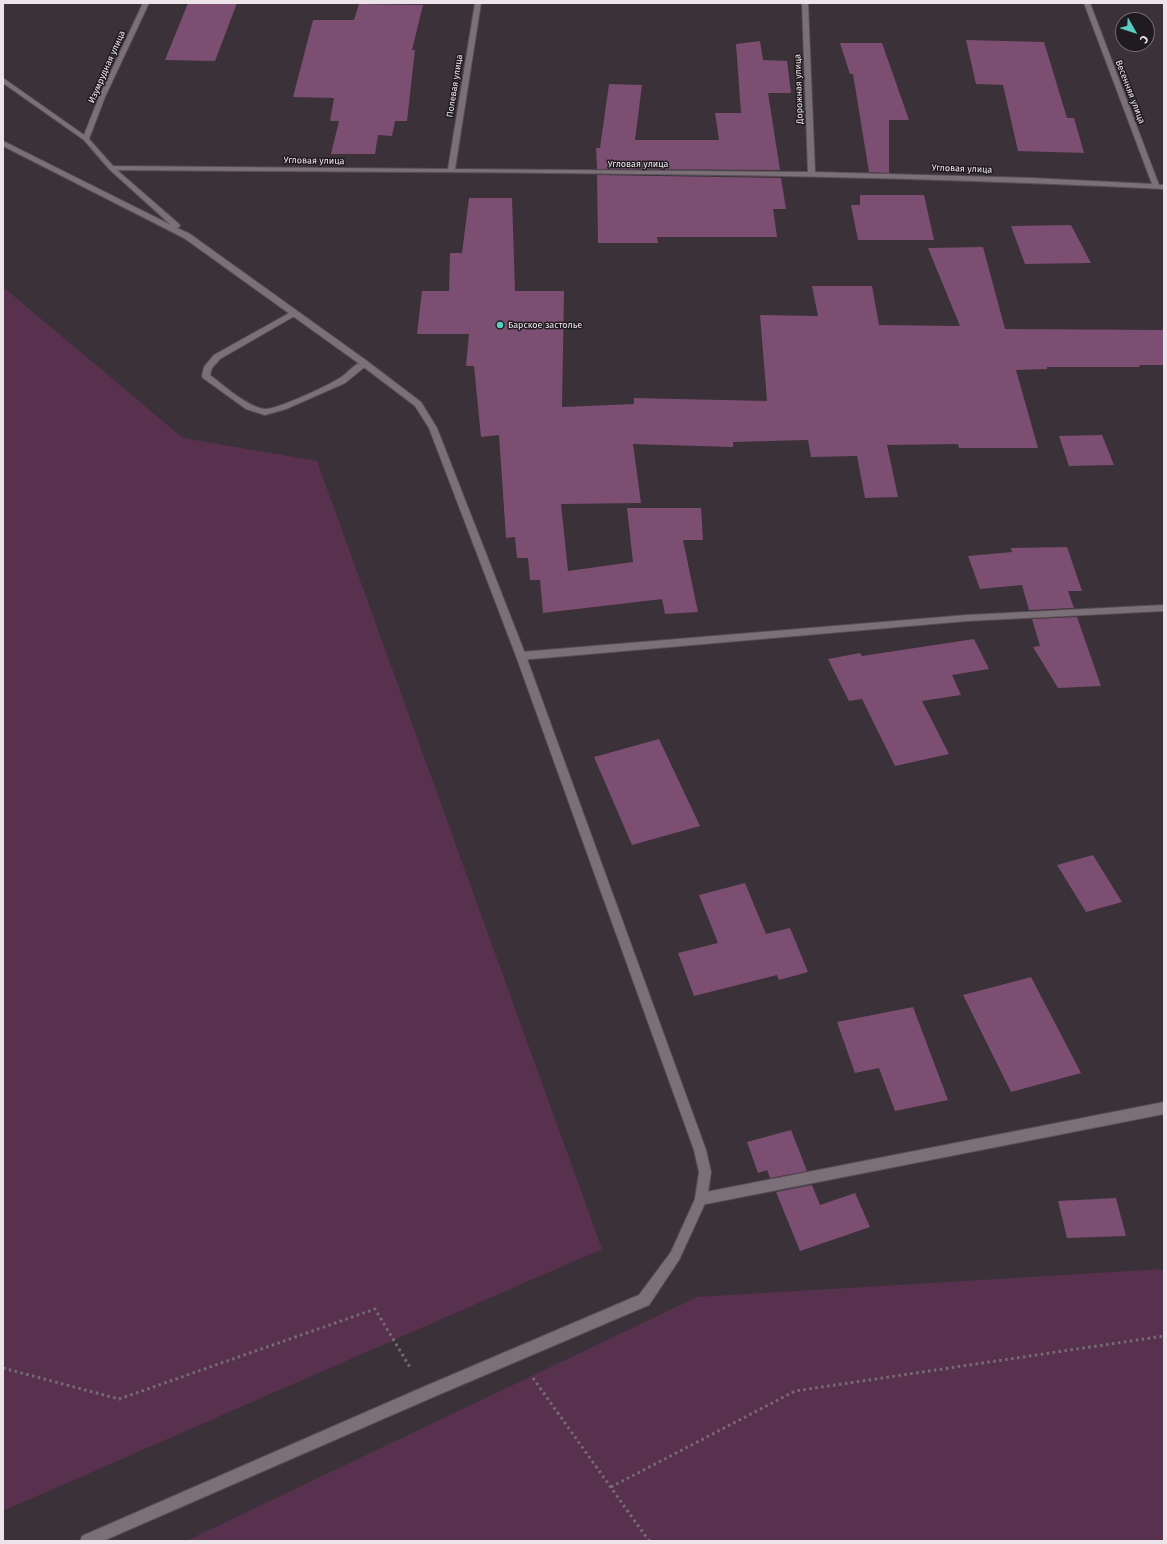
<!DOCTYPE html>
<html>
<head>
<meta charset="utf-8">
<style>
  body { margin:0 }
  #map { position:relative; width:1167px; height:1544px; overflow:hidden; background:#3b3138; font-family:"Fira Sans",sans-serif }
  canvas { display:block }
  .frame { position:absolute; inset:0; border:4px solid #ebe5ea; pointer-events:none }
  .north { position:absolute; left:1115px; top:12px; width:40px; height:40px; box-sizing:border-box; background:#1f1b1e; border:1px solid #716c70; border-radius:50%; rotate:129deg; font-size:11px; font-weight:700; line-height:16px; text-align:center; color:#ebe5ea }
  .north::after { content:''; display:block; margin:auto; width:14px; height:18px; background:#57cec1; clip-path:polygon(50% 0,100% 100%,50% 72%,0 100%) }
</style>
</head>
<body>
<div id="map">
<canvas width="1167" height="1544"></canvas>
<div class="frame"></div>
<div class="north">С</div>
</div>
<script>
const ctx = document.querySelector('canvas').getContext('2d');
ctx.lineJoin = 'round';
function fillPath(path, color) {
  ctx.fillStyle = color;
  ctx.fill(path, 'evenodd');
}
function stroke(path, color, width, dash) {
  ctx.strokeStyle = color;
  ctx.lineWidth = width;
  ctx.lineCap = dash ? 'butt' : 'round';
  ctx.setLineDash(dash || []);
  ctx.stroke(path);
}
function write(font, color, halo, rows, align = 'center') {
  ctx.font = font + ' "Fira Sans",sans-serif';
  ctx.lineWidth = 3;
  ctx.setLineDash([]);
  ctx.textBaseline = 'middle';
  ctx.strokeStyle = halo;
  ctx.fillStyle = color;
  for (const [text, x, y, turn = 0] of rows) {
    ctx.save();
    ctx.translate(x, y);
    ctx.rotate((+turn || 0) * Math.PI / 180);
    ctx.textAlign = isNaN(turn) ? turn : align;
    if (halo) ctx.strokeText(text, 0, 0);
    ctx.fillText(text, 0, 0);
    ctx.restore();
  }
}
const green = new Path2D(`
  M 3,287 L 183,438 L 317,461 L 602,1249 L 3,1511 Z
  M 1164,1269 L 1164,1541 L 186,1541 L 697,1297 Z`);
const building = new Path2D(`
  M 188,3 L 237,3 L 215,61 L 165,60 Z
  M 359,4 L 423,5 L 412,50 L 415,50 L 407,121 L 395,121 L 392,136 L 378,135 L 375,154 L 331,154 L 339,121 L 330,121 L 334,98 L 293,97 L 313,20 L 354,20 Z
  M 966,40 L 1044,42 L 1067,118 L 1074,118 L 1084,153 L 1018,151 L 1003,85 L 976,84 Z
  M 760,41 L 763,60 L 787,61 L 791,93 L 768,93 L 780,170 L 597,169 L 596,148 L 600,148 L 609,84 L 642,85 L 635,140 L 719,140 L 715,113 L 741,113 L 736,44 Z
  M 840,43 L 882,43 L 909,120 L 889,120 L 889,173 L 869,172 L 853,74 L 850,74 Z
  M 597,175 L 781,178 L 786,209 L 773,209 L 777,237 L 657,237 L 658,243 L 598,243 Z
  M 860,195 L 924,195 L 934,240 L 858,240 L 851,205 L 860,205 Z
  M 469,198 L 512,198 L 515,291 L 564,291 L 562,407 L 634,404 L 634,398 L 767,401 L 760,315 L 818,316 L 812,286 L 872,286 L 879,325 L 960,326 L 928,248 L 983,247 L 1005,329 L 1164,330 L 1164,365 L 1139,365 L 1140,367 L 1047,367 L 1047,369 L 1016,370 L 1038,448 L 959,448 L 958,444 L 887,445 L 898,497 L 865,498 L 857,456 L 811,457 L 808,440 L 733,442 L 733,447 L 633,444 L 641,503 L 561,504 L 568,571 L 633,562 L 627,508 L 701,508 L 703,540 L 683,540 L 698,612 L 665,614 L 662,599 L 543,613 L 540,580 L 530,580 L 528,558 L 517,558 L 515,537 L 506,538 L 499,435 L 481,437 L 474,366 L 466,366 L 469,334 L 417,334 L 422,291 L 449,291 L 450,253 L 462,253 Z
  M 1071,225 L 1091,263 L 1025,264 L 1011,226 Z
  M 1102,435 L 1114,465 L 1069,466 L 1059,436 Z
  M 1067,547 L 1082,591 L 1068,591 L 1074,608 L 1029,610 L 1022,585 L 980,589 L 968,556 L 1012,552 L 1011,548 Z
  M 1077,617 L 1101,686 L 1058,688 L 1033,647 L 1040,646 L 1032,619 Z
  M 974,639 L 989,669 L 952,675 L 961,695 L 922,701 L 949,754 L 895,766 L 862,699 L 849,701 L 828,659 L 860,653 L 862,656 Z
  M 659,739 L 700,826 L 632,845 L 594,757 Z
  M 1093,855 L 1122,902 L 1086,912 L 1057,865 Z
  M 745,883 L 766,934 L 790,928 L 808,972 L 779,980 L 777,975 L 694,996 L 678,953 L 718,943 L 699,895 Z
  M 1031,977 L 1081,1073 L 1011,1092 L 963,995 Z
  M 913,1007 L 948,1100 L 895,1111 L 879,1068 L 855,1073 L 837,1022 Z
  M 791,1130 L 807,1171 L 770,1178 L 767,1170 L 758,1173 L 747,1142 Z
  M 812,1185 L 820,1205 L 855,1193 L 870,1227 L 800,1251 L 776,1192 Z
  M 1116,1198 L 1126,1236 L 1067,1238 L 1058,1201 Z`);
const path = new Path2D(`
  M 3,1368 L 119,1399 L 375,1309 L 411,1369
  M 533,1378 L 649,1541
  M 611,1487 L 795,1391 L 1164,1336`);
const service = new Path2D(`
  M 291,312 L 294,312 L 298,314 L 220,359 L 212,368 L 210,375 C 223,385 249,408 265,409 C 276,410 335,383 344,375 C 350,370 359,360 367,361 L 367,365 L 345,383 L 286,409 L 265,415 L 246,409 L 203,378 L 202,376 L 204,367 L 214,355 Z
  M 1164,605 L 1164,611 L 967,621 L 521,660 L 516,656 L 521,652 L 967,615 Z
  M 1164,1102 L 1164,1114 L 701,1205 L 697,1203 L 695,1199 L 697,1195 L 701,1193 Z`);
const minor = new Path2D(`
  M 143,3 L 149,3 L 105,97 L 89,139 L 113,166 L 448,169 L 475,3 L 481,3 L 455,169 L 808,172 L 802,3 L 808,3 L 815,172 L 1032,178 L 1152,184 L 1084,3 L 1090,3 L 1159,185 L 1164,185 L 1164,189 C 816,171 466,173 117,170 L 179,224 L 180,226 L 177,228 L 190,234 L 367,361 L 421,402 L 437,428 L 526,656 L 706,1150 L 711,1172 L 707,1199 L 679,1260 L 649,1305 L 431,1398 L 103,1541 L 80,1541 L 82,1536 L 421,1388 L 639,1295 L 671,1252 L 695,1199 L 699,1172 L 694,1150 L 516,656 L 429,428 L 415,406 L 361,365 L 184,238 L 3,146 L 3,141 L 171,225 L 109,169 L 84,140 L 3,83 L 3,78 L 84,135 L 99,97 Z`);
const markers = [
  [500,325,4,"#57cec1"]
];
const farStreetnames = [
  ["Изумрудная улица",107,67,-66],
  ["Полевая улица",455,86,-81],
  ["Дорожная улица",799,89,-92],
  ["Весенняя улица",1130,92,69],
  ["Угловая улица",314,161,1],
  ["Угловая улица",638,164],
  ["Угловая улица",962,169,2]
];
const farPoinames = [
  ["Барское застолье",508,325]
];
fillPath(green, '#57314e');
fillPath(building, '#7c4e71');
stroke(service, '#564e55', 2);
stroke(minor, '#564e55', 2);
stroke(path, '#766d73', 3, [2.5, 3.5]);
fillPath(service, '#7b7078');
fillPath(minor, '#7b7078');
for (const [x, y, r, color] of markers) {
  const dot = new Path2D();
  dot.arc(x, y, r, 0, 2 * Math.PI);
  ctx.fillStyle = color;
  ctx.fill(dot);
  stroke(dot, '#1f1b1e', 1.5);
}
write('9px', '#ebe5ea', '#1f1b1e', farStreetnames);
write('9px', '#ebe5ea', '#1f1b1e', farPoinames, 'left');
</script>
</body>
</html>
